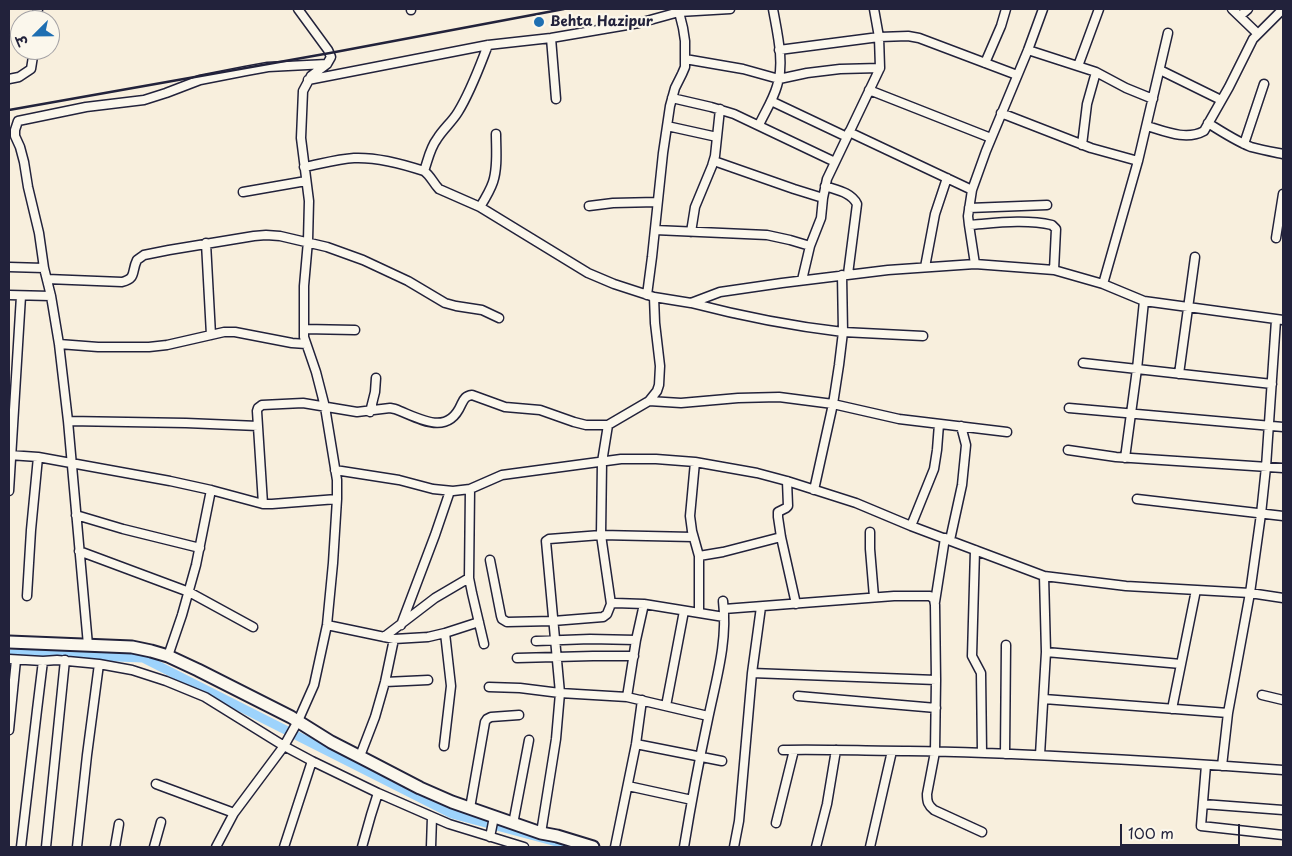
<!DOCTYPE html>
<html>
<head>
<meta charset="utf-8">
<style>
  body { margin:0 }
  #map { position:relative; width:1292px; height:856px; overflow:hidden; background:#f8efdd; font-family:"Playpen Sans","Playpen Sans Deva",sans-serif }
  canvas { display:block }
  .frame { position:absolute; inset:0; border:10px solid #22223b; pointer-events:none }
  .north { position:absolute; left:10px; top:10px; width:50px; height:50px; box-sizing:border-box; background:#fbf7ec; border:1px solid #a4a2a5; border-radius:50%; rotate:247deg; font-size:14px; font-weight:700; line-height:20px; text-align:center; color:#22223b }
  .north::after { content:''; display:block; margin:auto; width:18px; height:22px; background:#1f6fb2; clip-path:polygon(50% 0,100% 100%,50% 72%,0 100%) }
  .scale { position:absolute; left:1120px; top:824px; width:120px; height:22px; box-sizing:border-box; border:2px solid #22223b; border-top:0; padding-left:6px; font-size:15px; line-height:18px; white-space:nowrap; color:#22223b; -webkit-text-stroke:4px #fbf7ec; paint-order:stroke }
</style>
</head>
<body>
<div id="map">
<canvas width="1292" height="856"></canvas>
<div class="frame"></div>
<div class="north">उ</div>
<div class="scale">100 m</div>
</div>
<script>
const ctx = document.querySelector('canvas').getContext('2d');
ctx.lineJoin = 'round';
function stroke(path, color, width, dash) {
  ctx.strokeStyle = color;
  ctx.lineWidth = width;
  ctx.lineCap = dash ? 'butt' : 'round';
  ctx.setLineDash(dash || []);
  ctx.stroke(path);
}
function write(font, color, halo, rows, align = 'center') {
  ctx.font = font + ' "Playpen Sans",sans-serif';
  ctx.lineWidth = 4.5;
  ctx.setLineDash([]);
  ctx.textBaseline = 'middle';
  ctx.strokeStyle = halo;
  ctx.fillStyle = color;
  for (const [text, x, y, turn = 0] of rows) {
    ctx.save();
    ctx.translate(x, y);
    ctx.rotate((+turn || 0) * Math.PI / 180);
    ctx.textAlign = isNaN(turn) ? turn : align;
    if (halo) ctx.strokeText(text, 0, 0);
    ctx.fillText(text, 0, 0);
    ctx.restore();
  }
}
const canal = new Path2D(`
  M 9,654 L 37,654 L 143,658 L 452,814 L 575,847`);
const street = new Path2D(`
  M 1232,9 L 1258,34
  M 411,10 L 411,9
  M 1240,16 L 1248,9
  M 36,20 L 38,9
  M 551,38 L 556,99
  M 779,50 L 879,37 L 908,36 L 919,38 L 1017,75
  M 1028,50 L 1096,72 L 1126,88 L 1153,99
  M 685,59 L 743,69 L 779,79 L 807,73 L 840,69 L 880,68
  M 985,63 L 1001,26 L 1006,9
  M 1078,66 L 1099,9
  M 1160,70 L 1221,100
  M 9,79 L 19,77 L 31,69 L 34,50
  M 308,80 L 488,45 L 551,38 L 639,23 L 679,12 L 730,9
  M 869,90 L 991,138
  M 672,98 L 711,107 L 734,114 L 835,162
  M 771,101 L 847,137
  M 1001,113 L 1091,148 L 1138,161
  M 1208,123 C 1222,132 1236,141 1251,147 C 1262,150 1273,152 1283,154
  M 759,125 C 765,112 773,100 777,86 C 785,63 777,32 773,9
  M 667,126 L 717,137
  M 1147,126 C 1164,131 1186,141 1204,131 L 1229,87 L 1253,39 L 1283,9
  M 849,132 L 972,190
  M 1244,144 L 1264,84
  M 1082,145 L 1087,104 L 1096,72
  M 714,161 L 794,189 L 823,198
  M 304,167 C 320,164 338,159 354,158 C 377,157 403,164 424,171 C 431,176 433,183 439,189 L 480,207 L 588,273 L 614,284 L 654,297 L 691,303 L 720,292 L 782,283 L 888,270 L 975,264 L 1054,270 L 1103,284 L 1144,301 L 1283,320
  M 424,171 C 428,160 430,148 437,139 C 443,129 452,122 458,112 C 471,91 479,68 488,45
  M 825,186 C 836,190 851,192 857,204 L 848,274
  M 243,192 L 306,181
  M 589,206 L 613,203 L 657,202
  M 480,207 C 485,199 490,191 493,182 C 498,167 496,149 496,134
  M 969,208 L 1047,205
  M 969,225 C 996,223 1025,219 1052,225 L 1056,229 L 1054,270
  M 655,230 L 767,235 L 790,240 L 810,246
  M 691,232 L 695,207 L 712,166 L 715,156 L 720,109
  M 1276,238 L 1283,194
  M 206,243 L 211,335
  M 975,264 L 969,225 L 968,216 L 972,190 L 986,151 L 1028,50 L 1043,9
  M 9,267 L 44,268
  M 925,267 L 935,214 L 947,178
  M 842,275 L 843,332 L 923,336
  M 47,279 L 122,282 C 137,278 131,272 137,260 L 144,255 L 169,250 L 254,236 L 266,235 L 280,236 L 327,247 L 363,260 L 408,281 L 445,303 L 456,306 L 482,310 L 499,318
  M 802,280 L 810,246 L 821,218 L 823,198 L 827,179 L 880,68 L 879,37 L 874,9
  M 1103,284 L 1138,161 L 1168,33
  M 9,295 L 51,296
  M 647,295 L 652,257 L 663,153 L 670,106 L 675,88 L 682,74 L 685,67 L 685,41 L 683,28 L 679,12
  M 691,303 C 741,316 791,326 843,332 L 839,365 L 833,404 L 814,490
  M 304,329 L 355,330
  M 59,344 L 98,347 L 149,347 L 167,345 L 224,332 L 235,332 L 292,343 L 306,344
  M 1083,363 L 1272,384
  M 1179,374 L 1195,257
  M 649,401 L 681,403 L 738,398 L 779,397 L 833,404 L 899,419 L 1007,432
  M 1069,408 L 1283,427
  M 370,412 L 375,392 L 376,378
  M 68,421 L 186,423 L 258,426
  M 608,425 L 602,462 L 601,535 L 611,604
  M 1068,450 L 1116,457 L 1283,468
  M 9,455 L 38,457 L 170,481 L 211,490 L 263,504 L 272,504 L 337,499
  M 1125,458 L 1137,369 L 1144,301
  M 695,462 L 690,516 L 692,531 L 699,556 L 699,612
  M 335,470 L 399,480 L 433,489 L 453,491 L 470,489 L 502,475 L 621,459 L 656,459 L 695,462 L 757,473 L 787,481 L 856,503 L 911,526 L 1044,576 L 1126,586 L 1250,593 L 1283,598
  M 787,481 L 788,506 L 786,508 L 778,512 L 778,517 L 781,537 L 796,604
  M 470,489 L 469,578 L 472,593 L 484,644
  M 9,491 L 21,296
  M 1137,499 L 1283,516
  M 263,504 L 257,411 L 258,408 L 262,405 L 303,403 L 357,412 L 390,408 L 395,409 C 419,418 447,437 461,405 C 464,399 465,396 472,395 L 505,407 L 540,410 L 574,422 L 586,425 L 608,425 L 649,401 L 657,391 L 659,385 L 660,366 L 655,323 L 654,297
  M 76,515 L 123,529 L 200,548
  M 911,526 L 934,469 L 937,450 L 939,424
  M 870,532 L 870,549 L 874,597
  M 950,540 L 962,485 L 966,445 L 961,426
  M 975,550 L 972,656 L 981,673 L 982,752
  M 79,551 L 189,592 L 253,627
  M 699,556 L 723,552 L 781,537
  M 490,560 L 501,616 L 502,619 L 507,622 L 553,621 L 603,617 L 607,614 L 611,604 L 615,603 L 644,604 L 724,617
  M 27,596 L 31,530 L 38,457
  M 935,602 L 945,538
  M 724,609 L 894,596 L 930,596 L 934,599 L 935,605 L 936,680 L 935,752 L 927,794 C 927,802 928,805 934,810 L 982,832
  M 327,625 L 394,639 L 428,637 L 445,633 L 479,622
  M 401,625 L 435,535 L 450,491
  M 384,637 L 435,598 L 469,578
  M 536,641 L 590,639 L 636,640
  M 88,645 L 68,421 L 59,344 L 51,296 L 44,268 L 39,233 L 28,187 L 24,162 L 20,147 L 15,136 L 15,130 L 18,121 L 86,107 L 144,100 L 166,93 L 200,80 L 246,71 L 268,67 L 327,64
  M 1046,652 L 1181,664
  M 168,656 L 182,615 L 196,565 L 211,490
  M 517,658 L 593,656 L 634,656
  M 9,659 L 43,661 L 57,660 L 99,664 L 132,670 L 166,681 L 205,697 L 284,746 L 312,761 L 378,793 L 449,824 L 524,847
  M 752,673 L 936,680
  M 385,682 L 428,680
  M 489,687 L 520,688 L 560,693 L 627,697 L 708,716
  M 1262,695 L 1283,700
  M 798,696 L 936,708
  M 627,697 L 636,640 L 644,604
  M 1044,699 L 1228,713
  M 666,706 L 684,611
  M 1172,709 L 1196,590
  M 9,730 L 16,660
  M 636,744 L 722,761
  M 444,746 L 451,686 L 445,633
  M 783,750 C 824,749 866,751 908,751 C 1033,753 1158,761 1283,770
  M 1005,754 L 1006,645
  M 1040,755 L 1046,652 L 1044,576
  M 360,756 L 375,717 L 385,682 L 394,639
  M 1206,765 L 1201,826 L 1283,835
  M 1222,766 L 1228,713 L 1250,593 L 1261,514 L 1266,467 L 1276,320
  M 156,784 L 234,813
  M 628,786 L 692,800
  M 1203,804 L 1283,810
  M 470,808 L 485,722 L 487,719 L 491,717 L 519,715
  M 776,823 L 794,750
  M 513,824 L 529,740
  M 541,833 L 556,739 L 560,693 L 546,541 L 549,539 L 601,535 L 693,537
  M 490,837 L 494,817
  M 21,847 L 37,710 L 43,661
  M 46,847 L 65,660
  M 77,847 L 87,755 L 99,664
  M 115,847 L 119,824
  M 154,847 L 161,822
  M 216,847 L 234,813 L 284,746 L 298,721 L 314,685 L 327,625 L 333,563 L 337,499 L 337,480 L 325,407 L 316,372 L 304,337 L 304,286 L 308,241 L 309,201 L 301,138 L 303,91 L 311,76 L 327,64 L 331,57 L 328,50 L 298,9
  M 284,847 L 312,761
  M 362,847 L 371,815 L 378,793
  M 431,847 L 432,817
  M 615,847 L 636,744 L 642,700
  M 684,847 C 691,804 699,761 708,719 C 716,680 728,641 723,601
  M 734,847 L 739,821 L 752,673 L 761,607
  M 816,847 L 827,804 L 836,750
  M 870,847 L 892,751`);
const secondary = new Path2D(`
  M 9,642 L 132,647 L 151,651 L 168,656 L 198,670 L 291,717 L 331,742 L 370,762 L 420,788 L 452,802 L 541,833 L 557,836 L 593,847`);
const rail = new Path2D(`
  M 9,110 L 330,53 L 564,9`);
const markers = [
  [539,22,6,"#1f6fb2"]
];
const poiNames = [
  ["Behta Hazipur",550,22]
];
stroke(canal, '#9dd3fc', 9);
stroke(street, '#22223b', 11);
stroke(secondary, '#22223b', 15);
stroke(street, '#fbf7ec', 8);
stroke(secondary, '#fbf7ec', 11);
stroke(rail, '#22223b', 2.5);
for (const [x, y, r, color] of markers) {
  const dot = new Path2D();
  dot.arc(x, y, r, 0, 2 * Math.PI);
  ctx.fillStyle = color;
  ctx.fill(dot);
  stroke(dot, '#fbf7ec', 2);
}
write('bold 14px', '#22223b', '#fbf7ec', poiNames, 'left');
</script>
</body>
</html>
